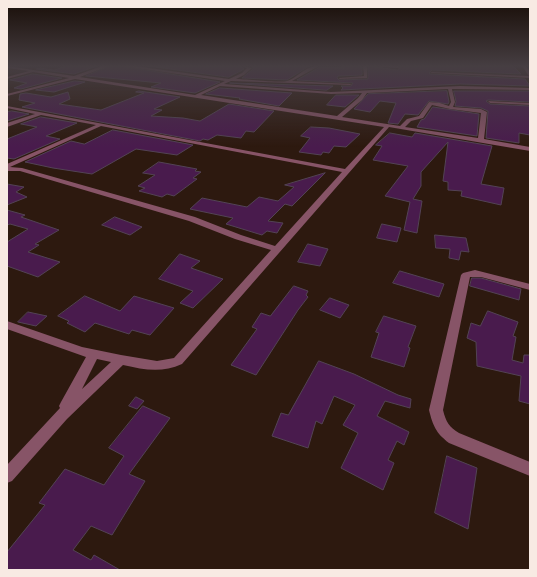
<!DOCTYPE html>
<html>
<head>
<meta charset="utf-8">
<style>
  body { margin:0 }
  #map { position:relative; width:537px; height:577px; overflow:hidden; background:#2d190f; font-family:"Public Sans",sans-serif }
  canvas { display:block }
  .frame { position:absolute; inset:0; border:8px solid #f8eae3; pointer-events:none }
</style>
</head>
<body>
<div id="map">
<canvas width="537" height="577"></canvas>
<div class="frame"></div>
</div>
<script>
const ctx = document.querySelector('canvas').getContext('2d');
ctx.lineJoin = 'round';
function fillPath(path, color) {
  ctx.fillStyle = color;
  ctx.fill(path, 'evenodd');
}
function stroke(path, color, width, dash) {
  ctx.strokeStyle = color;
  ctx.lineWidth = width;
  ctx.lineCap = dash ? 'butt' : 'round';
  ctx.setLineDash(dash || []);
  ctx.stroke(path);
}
const building = new Path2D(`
  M 67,66 L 97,66 L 74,74 L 36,69 L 40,68 L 54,70 Z
  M 110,66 L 121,66 L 220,82 L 195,93 L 151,87 L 161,83 L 86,76 Z
  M 149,66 L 240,66 L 244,69 L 229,77 Z
  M 251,66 L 309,66 L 287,80 L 242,78 L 253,69 L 253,67 Z
  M 343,66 L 362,66 L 362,75 L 338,76 L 337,78 L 339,80 L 368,79 L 368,66 L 398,70 L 401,66 L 509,66 L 514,67 L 521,74 L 432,70 L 429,73 L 430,74 L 525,79 L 530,86 L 460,84 L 341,90 L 343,88 L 341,86 L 351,86 L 353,83 L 297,80 L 320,67 L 343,68 Z
  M 33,74 L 62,78 L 21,89 L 14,88 L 27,83 L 10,80 Z
  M 75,81 L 85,82 L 54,92 L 36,90 Z
  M 230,83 L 231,83 L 333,86 L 327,90 Z
  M 220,88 L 292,93 L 279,106 L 239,99 L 240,98 L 206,94 Z
  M 139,91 L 180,97 L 154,109 L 162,110 L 151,116 L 183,118 L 200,121 L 229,104 L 274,111 L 254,132 L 246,131 L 241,138 L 217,135 L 208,140 L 203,139 L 200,141 L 22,107 L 35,103 L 19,100 L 20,94 L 26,93 L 51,97 L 68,92 L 70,99 L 59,104 L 101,110 L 144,93 L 136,92 Z
  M 447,91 L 449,102 L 448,104 L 429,101 L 418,115 L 405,114 L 398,124 L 388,123 L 396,103 L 380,101 L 370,112 L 354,109 L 368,94 Z
  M 454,91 L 530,91 L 530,102 L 488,100 L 486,101 L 490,104 L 530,106 L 530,135 L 519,133 L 519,143 L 486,138 L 488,111 L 481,108 L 455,106 L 456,102 Z
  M 336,95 L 359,95 L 345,107 L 327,105 Z
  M 433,107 L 479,114 L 477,136 L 417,127 L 421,120 L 424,119 Z
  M 12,111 L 29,114 L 7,121 L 7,112 Z
  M 41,117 L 77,123 L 46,136 L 60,139 L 14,159 L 7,158 L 7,139 L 37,127 L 21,124 Z
  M 311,127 L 329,128 L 360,134 L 346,147 L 334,146 L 329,153 L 323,152 L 321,155 L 299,152 L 310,138 L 301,136 Z
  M 113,130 L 193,145 L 177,155 L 136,149 L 92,174 L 53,168 L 25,162 L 71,141 L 84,144 Z
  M 390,133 L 412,137 L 415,133 L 492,146 L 481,184 L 504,188 L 501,205 L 461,196 L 462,191 L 448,190 L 448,182 L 443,181 L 448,142 L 421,172 L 421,186 L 413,199 L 422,201 L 417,233 L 404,230 L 410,202 L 385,196 L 408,166 L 373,160 L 382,146 L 376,145 Z
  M 159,162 L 197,169 L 195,171 L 201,172 L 193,178 L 197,179 L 174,196 L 167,194 L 162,197 L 139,191 L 145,188 L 138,186 L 155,175 L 143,173 Z
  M 325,173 L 292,206 L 285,204 L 268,221 L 283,223 L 277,233 L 267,231 L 262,235 L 226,224 L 233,218 L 190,209 L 202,198 L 247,207 L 259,197 L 278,201 L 294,187 L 285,185 Z
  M 7,184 L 24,187 L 16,192 L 27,197 L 7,205 Z
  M 7,210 L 25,215 L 21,217 L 59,230 L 35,244 L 39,245 L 28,252 L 60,262 L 38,277 L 7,266 L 7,242 L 28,229 L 10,224 L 7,225 Z
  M 115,217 L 142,227 L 130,235 L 102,225 Z
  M 382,224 L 401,228 L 397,242 L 377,238 Z
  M 435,235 L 466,238 L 469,252 L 461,251 L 459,260 L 449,258 L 450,249 L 436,248 Z
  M 308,244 L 328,249 L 320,266 L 298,262 Z
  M 180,254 L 200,261 L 191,268 L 223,279 L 193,308 L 180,303 L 193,291 L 159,279 Z
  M 400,271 L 444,284 L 439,297 L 393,283 Z
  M 472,278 L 481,278 L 521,289 L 519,300 L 470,286 Z
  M 294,286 L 308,291 L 306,295 L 308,297 L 298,310 L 256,375 L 231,365 L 257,329 L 252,327 L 261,313 L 270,316 Z
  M 85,296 L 120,311 L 134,296 L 174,308 L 150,335 L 132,330 L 129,334 L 95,323 L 85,332 L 67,323 L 69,321 L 58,316 Z
  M 330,298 L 349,305 L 340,318 L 320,310 Z
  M 488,311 L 518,322 L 513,336 L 516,337 L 512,360 L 523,363 L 524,355 L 530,355 L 530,404 L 519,401 L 521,376 L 477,366 L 476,342 L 467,338 L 471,323 L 480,326 Z
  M 28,312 L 47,316 L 36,326 L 18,322 Z
  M 384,316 L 416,326 L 408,347 L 410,348 L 404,367 L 371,357 L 379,333 L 376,332 Z
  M 319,361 L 354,374 L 398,395 L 411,399 L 410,408 L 385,401 L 377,416 L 409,432 L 404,445 L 397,441 L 388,460 L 394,463 L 383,490 L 341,468 L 358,433 L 343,425 L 355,405 L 334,396 L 322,424 L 316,421 L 308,448 L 272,436 L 281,413 L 288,415 Z
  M 136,397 L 144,401 L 137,409 L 129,406 Z
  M 143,406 L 170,418 L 129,474 L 145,481 L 112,535 L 91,526 L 73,550 L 91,560 L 94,555 L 120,570 L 7,570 L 7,552 L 45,505 L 39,503 L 65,469 L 104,485 L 124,456 L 109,448 Z
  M 447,456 L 477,468 L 468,529 L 435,513 Z`);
const minor = new Path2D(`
  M 7,66 L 74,76 L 102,66 L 109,66 L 80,77 L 195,95 L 225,81 L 122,66 L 135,66 L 229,79 L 242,73 L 247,68 L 241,66 L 252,68 L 244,75 L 236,79 C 245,79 280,83 287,81 C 299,77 304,66 319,66 L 292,81 L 352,84 L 350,85 L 231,81 L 224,84 L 331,92 L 460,86 L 530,88 L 530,90 L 452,89 L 455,102 L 453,107 L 481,109 L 487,112 L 484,139 L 530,147 L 530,151 L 389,127 L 182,364 C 162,373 145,370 123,365 L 67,419 L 12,481 L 7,483 L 7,465 L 60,408 L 59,406 L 61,402 L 86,357 L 7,329 L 7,321 L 82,347 L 121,355 L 157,361 L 174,358 L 271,250 L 235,239 L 189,221 L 20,171 L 7,171 L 7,164 L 96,125 L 41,115 L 7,127 L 7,123 L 35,114 L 7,108 L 7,106 L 345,169 L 384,127 L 75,79 L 7,96 L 7,94 L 69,78 L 33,72 L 7,79 L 7,77 L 29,71 L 7,68 ZM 220,86 L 331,94 L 362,93 L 358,98 L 337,116 L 201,95 ZM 448,89 L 451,102 L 449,106 L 440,103 L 429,102 L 419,116 L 407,119 L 400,126 L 342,117 L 362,100 L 367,93 ZM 432,105 L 450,109 L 481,113 L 478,138 L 405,127 L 411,121 L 423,118 ZM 101,126 L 342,172 L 275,246 L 241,235 L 195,217 L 22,168 L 10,167 ZM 97,359 L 111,362 L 82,389 Z
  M 363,66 L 367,66 L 367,78 L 340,79 L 338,78 L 364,76 Z
  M 373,66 L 399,66 L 400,67 L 398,68 Z
  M 522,66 L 526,66 L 530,72 L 530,78 L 430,73 L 432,72 L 529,76 Z
  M 488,101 L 530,103 L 530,105 L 490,103 Z
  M 475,270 L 530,284 L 530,290 L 481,277 L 470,277 L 443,410 C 446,422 449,427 459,433 L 530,462 L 530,476 L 449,443 C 436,433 433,426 429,410 L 461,275 L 463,273 Z`);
fillPath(building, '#491b4d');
stroke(building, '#534355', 1);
fillPath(minor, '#875467');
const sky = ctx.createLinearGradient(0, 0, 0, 147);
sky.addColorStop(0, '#190e08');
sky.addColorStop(0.45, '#463e42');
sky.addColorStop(1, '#463e4200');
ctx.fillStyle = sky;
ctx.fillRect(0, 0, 537, 147);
</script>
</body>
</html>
